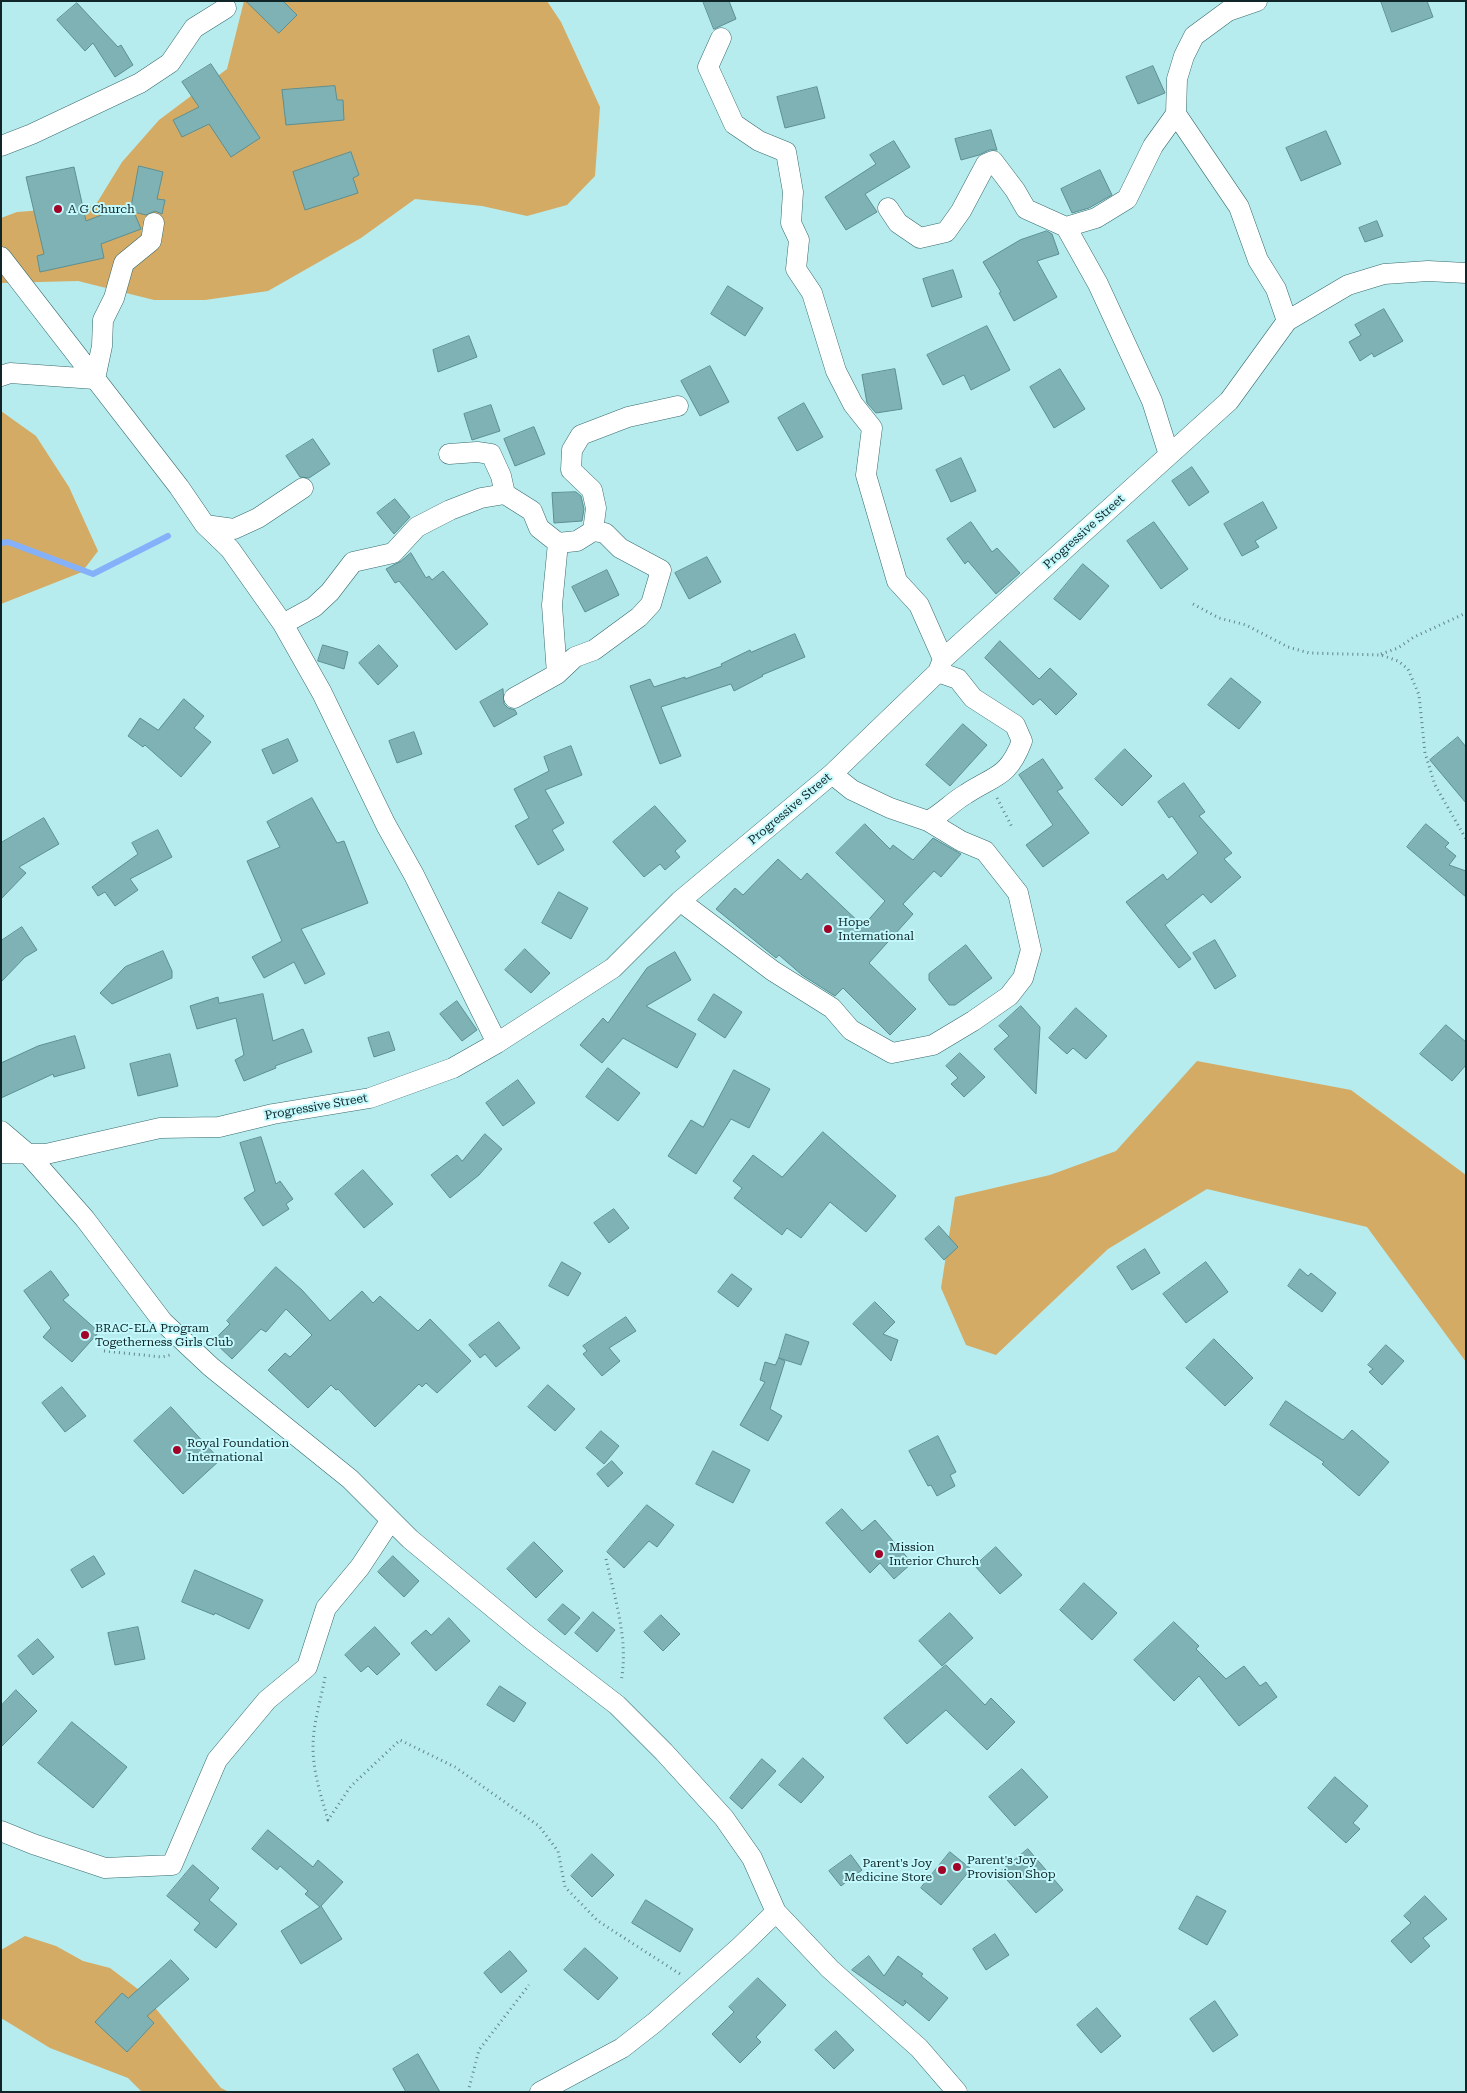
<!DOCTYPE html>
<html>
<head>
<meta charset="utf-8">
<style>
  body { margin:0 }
  #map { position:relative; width:1467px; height:2093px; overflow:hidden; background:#b6ecee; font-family:"Roboto Serif",serif }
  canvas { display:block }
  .frame { position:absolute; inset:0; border:2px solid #102527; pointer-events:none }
</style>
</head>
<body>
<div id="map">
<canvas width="1467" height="2093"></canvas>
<div class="frame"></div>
</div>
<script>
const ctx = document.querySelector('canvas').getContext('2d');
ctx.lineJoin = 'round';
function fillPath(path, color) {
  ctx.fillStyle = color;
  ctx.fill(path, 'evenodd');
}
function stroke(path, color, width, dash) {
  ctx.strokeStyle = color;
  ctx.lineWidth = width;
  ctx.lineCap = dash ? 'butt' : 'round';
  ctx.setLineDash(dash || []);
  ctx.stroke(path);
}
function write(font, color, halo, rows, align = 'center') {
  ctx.font = font + ' "Roboto Serif",serif';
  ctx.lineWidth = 4;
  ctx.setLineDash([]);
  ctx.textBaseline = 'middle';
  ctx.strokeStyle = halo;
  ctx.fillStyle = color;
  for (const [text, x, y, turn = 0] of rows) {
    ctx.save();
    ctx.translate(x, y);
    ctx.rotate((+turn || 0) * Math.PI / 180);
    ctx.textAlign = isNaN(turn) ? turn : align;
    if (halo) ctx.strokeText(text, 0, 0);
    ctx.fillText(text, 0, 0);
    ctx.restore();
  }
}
const green = new Path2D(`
  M 244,1 L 547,1 L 561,22 L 600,107 L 595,176 L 567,205 L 527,216 L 482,206 L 415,199 L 361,238 L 268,291 L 205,300 L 154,300 L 78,281 L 2,283 L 1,285 L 1,218 L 17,212 L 95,206 L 122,162 L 159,120 L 227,69 Z
  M 1,411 L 36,436 L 69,487 L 98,551 L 82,572 L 1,604 Z
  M 1197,1061 L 1351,1090 L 1466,1175 L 1466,1362 L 1367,1227 L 1207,1189 L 1108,1249 L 996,1355 L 966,1345 L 941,1288 L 955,1197 L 1050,1175 L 1116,1151 Z
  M 25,1936 L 56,1946 L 83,1961 L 110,1968 L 143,1993 L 221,2088 L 229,2092 L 142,2092 L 128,2078 L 50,2048 L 1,2018 L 1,1950 Z`);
const stream = new Path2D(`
  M 1,543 L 8,542 L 93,574 L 168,536`);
const building = new Path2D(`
  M 246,1 L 283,1 L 297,15 L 279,33 Z
  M 703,1 L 729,1 L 736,19 L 714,29 Z
  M 1381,1 L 1427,1 L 1433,17 L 1392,32 Z
  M 77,3 L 118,47 L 121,45 L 133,65 L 115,77 L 93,43 L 85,51 L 57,20 Z
  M 211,64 L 260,138 L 231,157 L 209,124 L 182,137 L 173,120 L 199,107 L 182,82 Z
  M 1153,66 L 1165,93 L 1138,104 L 1126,77 Z
  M 335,86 L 337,100 L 343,100 L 344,120 L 286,125 L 282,90 Z
  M 817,87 L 825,118 L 785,128 L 777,97 Z
  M 991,130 L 997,150 L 989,150 L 979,155 L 961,160 L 955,139 Z
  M 1326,131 L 1341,164 L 1301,181 L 1286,148 Z
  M 894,141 L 910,167 L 865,194 L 877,212 L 846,230 L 825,197 L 876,164 L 870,155 Z
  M 351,152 L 359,175 L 353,178 L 358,193 L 305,210 L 293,172 Z
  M 139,166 L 163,172 L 157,199 L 165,200 L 162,214 L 155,211 L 146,215 L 134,212 L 141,229 L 101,244 L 104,258 L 40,272 L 37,256 L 44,254 L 26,177 L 74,167 L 86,221 L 130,204 L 131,206 Z
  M 1100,170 L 1112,195 L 1089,208 L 1072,213 L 1061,189 Z
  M 1377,221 L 1383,236 L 1365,242 L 1359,228 Z
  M 1047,231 L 1052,234 L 1059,254 L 1037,261 L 1057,297 L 1014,321 L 999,293 L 1001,292 L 983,262 L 1020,240 Z
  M 953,270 L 962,297 L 932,307 L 923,279 Z
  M 728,286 L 763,308 L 745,336 L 711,314 Z
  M 1384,309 L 1403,341 L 1374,357 L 1372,353 L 1360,361 L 1349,342 L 1361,335 L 1355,325 Z
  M 987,326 L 1010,370 L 971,390 L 964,375 L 943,385 L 927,355 Z
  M 469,336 L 477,357 L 438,372 L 433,350 Z
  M 710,366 L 729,402 L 700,416 L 681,381 Z
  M 895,369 L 902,409 L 876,413 L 867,403 L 862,375 Z
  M 1060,369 L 1085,409 L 1054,428 L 1030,387 Z
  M 804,403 L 823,437 L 797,451 L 778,418 Z
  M 491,405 L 500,431 L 472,440 L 464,414 Z
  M 534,427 L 545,454 L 515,466 L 504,439 Z
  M 313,439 L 330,464 L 309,478 L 300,477 L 286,456 Z
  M 961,458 L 976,491 L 951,502 L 936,470 Z
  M 1192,467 L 1209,492 L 1189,506 L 1172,481 Z
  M 576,492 L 581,496 L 584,509 L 582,521 L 554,523 L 552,493 Z
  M 395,499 L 410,517 L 394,534 L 377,513 Z
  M 1263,502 L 1277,528 L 1255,541 L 1259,547 L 1242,556 L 1224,524 Z
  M 971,522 L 992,552 L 997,548 L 1020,573 L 996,594 L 968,561 L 965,564 L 947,539 Z
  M 1154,522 L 1188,569 L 1161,589 L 1127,541 Z
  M 411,553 L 426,578 L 429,576 L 432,580 L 443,571 L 488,624 L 456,650 L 399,581 L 395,583 L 386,569 L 401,561 Z
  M 707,557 L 721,582 L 689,599 L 675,573 Z
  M 1083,564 L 1109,586 L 1080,620 L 1054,599 Z
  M 607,570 L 619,595 L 585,612 L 572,587 Z
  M 795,634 L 805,657 L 762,675 L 763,676 L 734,691 L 731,684 L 661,707 L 681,756 L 660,764 L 630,686 L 650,679 L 654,687 L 685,677 L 685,679 L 722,666 L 721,664 L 750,650 L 751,652 Z
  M 1000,641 L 1039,679 L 1050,668 L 1077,694 L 1056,715 L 1040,699 L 1033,705 L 985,658 Z
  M 323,645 L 348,652 L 344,669 L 318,661 Z
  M 379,645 L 398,666 L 378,685 L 359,663 Z
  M 1231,678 L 1261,702 L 1239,729 L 1208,705 Z
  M 503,689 L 504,704 L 508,708 L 515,710 L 517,714 L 494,727 L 480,702 Z
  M 184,699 L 204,716 L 194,728 L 211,742 L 181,777 L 145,745 L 143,747 L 128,736 L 140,718 L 158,730 Z
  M 963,724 L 987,745 L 950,786 L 926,765 Z
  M 414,732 L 422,754 L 397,763 L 389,741 Z
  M 1458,737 L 1466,747 L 1466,803 L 1430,760 Z
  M 288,739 L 298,761 L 273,774 L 262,750 Z
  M 571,746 L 582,775 L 545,790 L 564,823 L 552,830 L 564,850 L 538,865 L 515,826 L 529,818 L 514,789 L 549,771 L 544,757 Z
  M 1125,749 L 1152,776 L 1122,806 L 1095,779 Z
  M 1043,759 L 1063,788 L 1057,791 L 1089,833 L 1043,867 L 1026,845 L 1053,825 L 1019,775 Z
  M 1184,783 L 1205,812 L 1199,816 L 1232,853 L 1224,859 L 1241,877 L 1211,903 L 1203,894 L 1165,925 L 1191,959 L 1179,968 L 1126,902 L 1163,874 L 1167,880 L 1198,853 L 1172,816 L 1169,818 L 1158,802 Z
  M 312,798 L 337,843 L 344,841 L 368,903 L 301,929 L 325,974 L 305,984 L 294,962 L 264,978 L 252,957 L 282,941 L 247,861 L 280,847 L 267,822 Z
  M 655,806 L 686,841 L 675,851 L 680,857 L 665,870 L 660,864 L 644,877 L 613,842 Z
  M 44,818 L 59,844 L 19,867 L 26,873 L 1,899 L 1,843 Z
  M 865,824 L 890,849 L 893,845 L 913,860 L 933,838 L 961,854 L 941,877 L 934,871 L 903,904 L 913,914 L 869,963 L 916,1009 L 890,1035 L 843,988 L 835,996 L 802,975 L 779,955 L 776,958 L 716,909 L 735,888 L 743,895 L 778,859 L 801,880 L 807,873 L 863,926 L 885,901 L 836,853 Z
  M 1426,824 L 1449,843 L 1445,847 L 1456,856 L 1449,865 L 1466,871 L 1466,897 L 1407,847 Z
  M 158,830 L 172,857 L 130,879 L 138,890 L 115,906 L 105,892 L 98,896 L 92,887 L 138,854 L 132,843 Z
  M 559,892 L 588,908 L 571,939 L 542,923 Z
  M 22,927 L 37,950 L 25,957 L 1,982 L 1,941 Z
  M 1215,940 L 1236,976 L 1215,989 L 1193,953 Z
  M 966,945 L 992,978 L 955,1005 L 949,1005 L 929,980 L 929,974 Z
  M 525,949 L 550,973 L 531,993 L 505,970 Z
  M 163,951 L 172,971 L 172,978 L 112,1004 L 100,993 L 125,967 Z
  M 675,952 L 691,980 L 646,1006 L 696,1034 L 677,1068 L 623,1038 L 602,1063 L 580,1045 L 603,1018 L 608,1023 L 647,968 Z
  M 263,994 L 273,1041 L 303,1029 L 312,1052 L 275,1066 L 276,1068 L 244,1081 L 235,1060 L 244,1055 L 236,1018 L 197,1029 L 190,1006 L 218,997 L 219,1003 Z
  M 714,994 L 742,1012 L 725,1038 L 698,1020 Z
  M 457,1001 L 477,1030 L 462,1041 L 440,1014 Z
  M 1021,1006 L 1040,1027 L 1036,1094 L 994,1049 L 1009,1036 L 999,1026 Z
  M 1076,1008 L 1107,1036 L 1086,1059 L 1073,1048 L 1067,1054 L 1049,1038 Z
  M 1446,1025 L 1466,1042 L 1466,1065 L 1452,1081 L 1420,1054 Z
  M 389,1032 L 395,1050 L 374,1057 L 368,1038 Z
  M 75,1036 L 85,1068 L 54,1077 L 53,1074 L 1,1098 L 1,1063 L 38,1046 Z
  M 960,1053 L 985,1077 L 964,1097 L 951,1084 L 958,1078 L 946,1066 Z
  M 170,1054 L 178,1086 L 138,1096 L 130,1064 Z
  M 608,1068 L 640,1093 L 618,1121 L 586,1097 Z
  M 734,1070 L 770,1089 L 749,1128 L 731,1119 L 696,1174 L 668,1156 L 691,1120 L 703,1127 Z
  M 518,1080 L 535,1103 L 503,1126 L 486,1103 Z
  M 823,1132 L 896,1196 L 866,1232 L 830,1202 L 801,1238 L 787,1228 L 782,1235 L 734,1198 L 742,1188 L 733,1181 L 753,1155 L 782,1177 Z
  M 485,1134 L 502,1149 L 479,1175 L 450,1198 L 431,1175 L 457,1155 L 462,1161 Z
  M 261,1137 L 276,1184 L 280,1181 L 293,1199 L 286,1204 L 289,1209 L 263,1226 L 244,1198 L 255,1191 L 240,1143 Z
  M 363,1170 L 393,1204 L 364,1228 L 335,1194 Z
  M 614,1209 L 629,1228 L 609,1243 L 594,1223 Z
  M 939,1226 L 958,1247 L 944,1260 L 925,1239 Z
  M 1145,1249 L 1160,1273 L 1132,1290 L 1117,1267 Z
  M 562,1262 L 581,1273 L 568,1296 L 549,1286 Z
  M 1206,1262 L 1228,1292 L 1186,1323 L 1163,1294 Z
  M 276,1267 L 302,1290 L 330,1321 L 362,1291 L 373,1303 L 380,1296 L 418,1331 L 430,1319 L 471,1361 L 437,1393 L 426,1383 L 422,1387 L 419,1384 L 375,1427 L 338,1389 L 336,1390 L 331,1385 L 308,1408 L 268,1370 L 285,1353 L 290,1357 L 312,1335 L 286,1309 L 266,1332 L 261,1329 L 232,1359 L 213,1341 L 230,1324 L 227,1321 Z
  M 1300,1269 L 1308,1276 L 1311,1273 L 1336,1293 L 1322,1312 L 1288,1286 Z
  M 51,1271 L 69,1295 L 63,1300 L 99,1332 L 72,1362 L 43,1337 L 51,1328 L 24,1291 Z
  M 732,1274 L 752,1289 L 738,1307 L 718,1292 Z
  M 875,1302 L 895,1322 L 883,1334 L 898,1340 L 891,1361 L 853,1324 Z
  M 626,1317 L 636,1331 L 609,1348 L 620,1361 L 602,1376 L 583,1354 L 587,1351 L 583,1346 Z
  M 499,1322 L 520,1348 L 496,1367 L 485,1354 L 480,1358 L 469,1345 Z
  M 786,1334 L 809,1342 L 801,1365 L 779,1358 Z
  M 1214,1339 L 1253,1378 L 1225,1406 L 1186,1368 Z
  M 1386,1345 L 1404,1361 L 1382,1385 L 1369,1372 L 1373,1369 L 1368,1365 Z
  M 779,1358 L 785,1361 L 770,1409 L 782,1416 L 768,1441 L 740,1425 L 765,1382 L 760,1380 L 765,1362 L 775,1365 Z
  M 548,1385 L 575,1409 L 555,1431 L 528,1407 Z
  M 62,1387 L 86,1416 L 65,1432 L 42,1403 Z
  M 1286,1401 L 1343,1440 L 1352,1430 L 1389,1462 L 1359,1496 L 1322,1464 L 1324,1462 L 1270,1425 Z
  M 171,1407 L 220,1460 L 183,1494 L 134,1441 Z
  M 601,1431 L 619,1446 L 604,1464 L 586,1448 Z
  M 938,1436 L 956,1472 L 950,1475 L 955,1486 L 937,1496 L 931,1485 L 928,1486 L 909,1451 Z
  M 713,1451 L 750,1470 L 733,1503 L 696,1484 Z
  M 612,1461 L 623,1473 L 608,1487 L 597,1474 Z
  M 647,1505 L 674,1525 L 657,1547 L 649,1541 L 624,1568 L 607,1552 Z
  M 842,1509 L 862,1531 L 875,1520 L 912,1563 L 894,1579 L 880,1563 L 870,1573 L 826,1523 Z
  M 534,1542 L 563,1571 L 536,1598 L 507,1569 Z
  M 996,1547 L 1022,1575 L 1000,1594 L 975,1566 Z
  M 94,1556 L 105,1574 L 82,1588 L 71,1570 Z
  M 393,1556 L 419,1581 L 404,1597 L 378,1572 Z
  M 195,1570 L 263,1600 L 249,1629 L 215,1613 L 214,1615 L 182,1602 Z
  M 1084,1583 L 1117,1613 L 1092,1640 L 1060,1610 Z
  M 563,1604 L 580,1618 L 565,1635 L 548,1620 Z
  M 593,1612 L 615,1630 L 597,1652 L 575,1633 Z
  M 950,1613 L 973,1638 L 942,1666 L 919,1641 Z
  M 661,1615 L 680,1634 L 663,1651 L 644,1632 Z
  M 449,1618 L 470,1641 L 436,1671 L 411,1643 L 426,1630 L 431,1635 Z
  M 1174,1622 L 1199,1646 L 1196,1649 L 1226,1679 L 1244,1666 L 1260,1686 L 1266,1682 L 1277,1697 L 1239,1726 L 1199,1676 L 1174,1701 L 1134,1660 Z
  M 138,1627 L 145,1659 L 115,1665 L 108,1633 Z
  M 375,1627 L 400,1654 L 377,1675 L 368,1666 L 361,1672 L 345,1655 Z
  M 38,1639 L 54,1657 L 33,1675 L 18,1656 Z
  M 946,1665 L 985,1705 L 991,1698 L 1015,1722 L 987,1750 L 946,1710 L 907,1744 L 884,1718 Z
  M 500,1686 L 526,1703 L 514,1722 L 487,1705 Z
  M 16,1690 L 37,1711 L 1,1747 L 1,1706 Z
  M 72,1722 L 127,1767 L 93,1808 L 38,1763 Z
  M 803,1758 L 824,1777 L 801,1803 L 779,1785 Z
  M 762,1759 L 776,1771 L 742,1809 L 730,1798 Z
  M 1022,1769 L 1048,1797 L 1015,1826 L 989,1797 Z
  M 1335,1777 L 1368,1806 L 1353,1823 L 1360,1829 L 1346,1843 L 1308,1808 Z
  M 268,1830 L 313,1867 L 318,1860 L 343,1882 L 321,1906 L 342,1939 L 301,1964 L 281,1931 L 320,1907 L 305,1894 L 308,1891 L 280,1866 L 277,1870 L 252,1849 Z
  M 1028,1849 L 1063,1890 L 1036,1913 L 1000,1872 Z
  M 950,1852 L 971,1869 L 941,1905 L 921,1888 Z
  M 592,1854 L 614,1875 L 592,1897 L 571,1876 Z
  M 851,1855 L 862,1870 L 841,1886 L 829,1871 Z
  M 193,1865 L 219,1888 L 209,1900 L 237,1924 L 216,1948 L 194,1930 L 200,1923 L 167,1896 Z
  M 1197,1896 L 1226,1911 L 1207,1945 L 1179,1929 Z
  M 1425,1896 L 1447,1919 L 1423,1938 L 1430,1946 L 1411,1963 L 1391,1941 L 1411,1923 L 1404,1916 Z
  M 646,1900 L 693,1929 L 680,1952 L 632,1923 Z
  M 995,1934 L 1009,1955 L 986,1970 L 973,1949 Z
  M 585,1948 L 618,1978 L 598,2000 L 564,1970 Z
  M 510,1951 L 527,1971 L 501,1993 L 484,1973 Z
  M 869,1956 L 884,1976 L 898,1956 L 923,1974 L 921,1976 L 948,1998 L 929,2021 L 904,2000 L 906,2003 L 903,2006 L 852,1970 Z
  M 171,1960 L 189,1979 L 147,2016 L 154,2023 L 127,2052 L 95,2022 L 122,1993 L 128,1998 Z
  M 758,1978 L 786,2005 L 756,2037 L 761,2042 L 740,2063 L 712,2034 L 734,2012 L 729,2007 Z
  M 1215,2001 L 1238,2035 L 1213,2052 L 1190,2019 Z
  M 1097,2008 L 1121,2036 L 1101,2053 L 1077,2025 Z
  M 836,2031 L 854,2050 L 834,2069 L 815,2050 Z
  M 418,2054 L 440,2092 L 406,2092 L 393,2069 Z`);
const path = new Path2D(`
  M 1193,604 L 1219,618 L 1246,625 L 1288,647 L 1309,653 L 1381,655 L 1398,661 L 1408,669 L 1419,695 L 1425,753 L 1435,785 L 1466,839
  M 1381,654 L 1398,648 L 1414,637 L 1466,613
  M 997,798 L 1013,829
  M 104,1351 L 162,1357 L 170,1355
  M 606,1559 C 615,1599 629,1641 621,1682
  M 325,1677 C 321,1700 313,1723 313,1747 C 313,1772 321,1796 328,1820 L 351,1786 L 400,1740 L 455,1767 L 539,1826 L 558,1851 L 565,1887 L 598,1921 L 680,1974
  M 468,2092 L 479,2050 L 529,1985`);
const street = new Path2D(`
  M 1257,1 L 1228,11 L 1194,36 L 1184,56 L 1177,79 L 1176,114 L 1239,207 L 1258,260 L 1276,289 L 1287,321
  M 721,38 L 708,67 L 734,124 L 759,141 L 786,152 L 793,192 L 791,223 L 799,240 L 796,269 L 812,293 L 836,371 L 853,404 L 872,428 L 866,475 L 897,581 L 919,605 L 943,659
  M 1,146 L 32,134 L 140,83 L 170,63 L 194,28 L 226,8
  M 888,208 L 898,223 L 920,238 L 946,232 L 961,211 L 986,164 L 993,161 L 1015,190 L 1026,209 L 1066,227 L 1096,218 L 1127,199 L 1153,146 L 1176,114
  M 1066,227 L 1098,284 L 1152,401 L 1169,455
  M 1,257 L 179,487 L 205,525 L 230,549 L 283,624 L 322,693 L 386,825 L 414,875 L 497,1043
  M 1,376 L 10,373 L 95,379 L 102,346 L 103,320 L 114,298 L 124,263 L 151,241 L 154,223
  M 449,454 L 477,452 L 491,454 L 501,476 L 505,494
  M 205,525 L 234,529 L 258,518 L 303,488
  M 593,531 L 596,508 L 592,490 L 571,470 L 572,450 L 581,435 L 628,417 L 678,406
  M 283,624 L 314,607 L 330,592 L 353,562 L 393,553 L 417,527 L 450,510 L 481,498 L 505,494 L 532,511 L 539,528 L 558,543 L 577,541 L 593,531 L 605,533 L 620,548 L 661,570 L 651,604 L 639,617 L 594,650 L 575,657 L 557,674 L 514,698
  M 557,674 L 552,605 L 558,543
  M 928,821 C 942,814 952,802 966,794 C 995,775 1008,778 1022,741 L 1015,725 L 973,698 L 958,679 L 938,672
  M 680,901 L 773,971 L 832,1008 L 851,1030 L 892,1053 L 933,1045 L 973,1021 L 1009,996 L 1023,978 L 1031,950 L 1018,893 L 985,851 L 961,841 L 928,821 L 890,808 L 852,790 L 832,774
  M 1,1131 L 28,1154 L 85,1219 L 163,1322 L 211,1367 L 350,1479 L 410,1539 L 468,1587 L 530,1638 L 617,1705 L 664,1752 L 724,1818 L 752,1858 L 776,1912 L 830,1969 L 919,2048 L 957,2092
  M 1,1153 L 46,1154 L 160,1128 L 219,1127 L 273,1114 L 370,1098 L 453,1068 L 497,1043 L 613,968 L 680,901 L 832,774 L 938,672 L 943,659 L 1229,401 L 1287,321 L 1348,285 L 1384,274 L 1428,271 L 1466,273
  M 1,1831 L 33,1844 L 105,1868 L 172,1865 L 217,1760 L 267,1700 L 307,1667 L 326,1608 L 360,1567 L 391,1520
  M 540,2092 L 622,2048 L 654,2023 L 741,1946 L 776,1912`);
const markers = [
  [58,209,5,"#a20328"],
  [828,929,5,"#a20328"],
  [85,1335,5,"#a20328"],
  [177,1450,5,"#a20328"],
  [879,1554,5,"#a20328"],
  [957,1867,5,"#a20328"],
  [942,1870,5,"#a20328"]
];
const poiNames = [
  ["A G Church",68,209],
  ["Hope",838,922],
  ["International",838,936],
  ["BRAC-ELA Program",95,1328],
  ["Togetherness Girls Club",95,1342],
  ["Royal Foundation",187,1443],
  ["International",187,1457],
  ["Mission",889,1547],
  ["Interior Church",889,1561],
  ["Parent's Joy",967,1860],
  ["Provision Shop",967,1874],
  ["Parent's Joy",932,1863,"right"],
  ["Medicine Store",932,1877,"right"]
];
const streetNames = [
  ["Progressive Street",1084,532,-42],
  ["Progressive Street",790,809,-40],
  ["Progressive Street",316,1107,-10]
];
fillPath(green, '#d4ab64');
stroke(stream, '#85b1fb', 6);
fillPath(building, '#7eb2b5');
stroke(building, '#5c8f92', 1);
stroke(street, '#376a6c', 21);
stroke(path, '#608587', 3, [1, 4]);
stroke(street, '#fff', 20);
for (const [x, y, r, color] of markers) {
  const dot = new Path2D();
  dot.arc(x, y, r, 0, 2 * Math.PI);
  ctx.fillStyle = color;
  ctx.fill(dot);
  stroke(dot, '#c3f9fc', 2);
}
write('12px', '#102527', '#c3f9fc', poiNames, 'left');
write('12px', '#102527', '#c3f9fc', streetNames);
</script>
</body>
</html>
